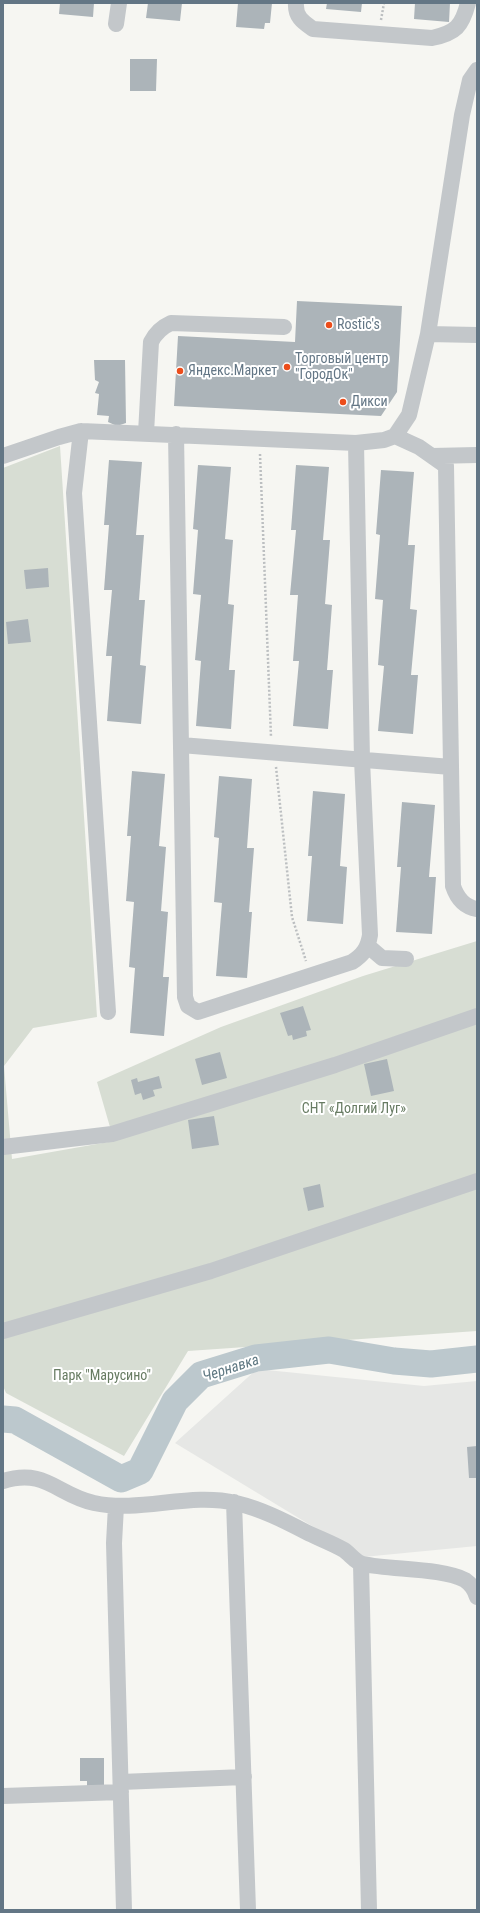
<!DOCTYPE html>
<html>
<head>
<meta charset="utf-8">
<style>
  body { margin:0 }
  #map { position:relative; width:480px; height:1913px; overflow:hidden; background:#f6f6f2; font-family:"Roboto Condensed",sans-serif }
  canvas { display:block }
  .frame { position:absolute; inset:0; border:4px solid #637685; pointer-events:none }
</style>
</head>
<body>
<div id="map">
<canvas width="480" height="1913"></canvas>
<div class="frame"></div>
</div>
<script>
const ctx = document.querySelector('canvas').getContext('2d');
ctx.lineJoin = 'round';
function fillPath(path, color) {
  ctx.fillStyle = color;
  ctx.fill(path, 'evenodd');
}
function stroke(path, color, width, dash) {
  ctx.strokeStyle = color;
  ctx.lineWidth = width;
  ctx.lineCap = dash ? 'butt' : 'round';
  ctx.setLineDash(dash || []);
  ctx.stroke(path);
}
function write(font, color, halo, rows, align = 'center') {
  ctx.font = font + ' "Roboto Condensed",sans-serif';
  ctx.lineWidth = 4;
  ctx.setLineDash([]);
  ctx.textBaseline = 'middle';
  ctx.strokeStyle = halo;
  ctx.fillStyle = color;
  for (const [text, x, y, turn = 0] of rows) {
    ctx.save();
    ctx.translate(x, y);
    ctx.rotate((+turn || 0) * Math.PI / 180);
    ctx.textAlign = isNaN(turn) ? turn : align;
    if (halo) ctx.strokeText(text, 0, 0);
    ctx.fillText(text, 0, 0);
    ctx.restore();
  }
}
const built = new Path2D(`
  M 257,1369 L 424,1386 L 477,1381 L 477,1546 L 363,1557 L 175,1443 Z`);
const green = new Path2D(`
  M 60,446 L 97,1017 L 33,1028 L 4,1066 L 12,1159 L 114,1141 L 97,1082 L 221,1027 L 363,976 L 477,941 L 477,1331 L 188,1351 L 124,1456 L 6,1393 L 3,1386 L 3,468 Z`);
const river = new Path2D(`
  M 3,1419 L 15,1420 L 121,1479 L 140,1471 L 175,1401 L 201,1375 L 256,1358 L 329,1350 L 394,1361 L 431,1364 L 477,1359`);
const building = new Path2D(`
  M 60,3 L 94,3 L 93,17 L 59,14 Z
  M 148,3 L 182,3 L 180,21 L 146,18 Z
  M 238,3 L 272,3 L 270,23 L 265,23 L 264,29 L 236,27 Z
  M 327,3 L 362,3 L 361,12 L 326,9 Z
  M 415,3 L 450,3 L 449,22 L 414,19 Z
  M 130,59 L 157,59 L 156,91 L 130,91 Z
  M 297,301 L 402,306 L 397,392 L 381,416 L 174,406 L 178,336 L 295,342 Z
  M 94,360 L 125,360 L 126,423 L 117,426 L 108,422 L 109,416 L 97,415 L 99,394 L 95,393 L 99,382 L 95,380 Z
  M 109,460 L 142,462 L 136,535 L 144,535 L 139,600 L 145,600 L 140,665 L 146,666 L 141,724 L 107,721 L 112,656 L 106,656 L 112,590 L 104,590 L 109,525 L 104,525 Z
  M 198,465 L 231,467 L 225,539 L 233,540 L 228,604 L 234,605 L 229,670 L 235,670 L 231,729 L 196,726 L 201,661 L 195,660 L 201,595 L 193,594 L 198,530 L 193,529 Z
  M 296,465 L 329,467 L 323,540 L 330,540 L 325,604 L 332,605 L 327,670 L 333,670 L 328,729 L 293,726 L 299,661 L 293,661 L 298,595 L 290,595 L 296,530 L 291,530 Z
  M 381,470 L 414,472 L 408,545 L 415,545 L 410,609 L 417,610 L 411,675 L 418,675 L 413,734 L 378,731 L 384,666 L 378,665 L 383,600 L 375,599 L 380,535 L 376,534 Z
  M 48,568 L 49,587 L 26,589 L 24,570 Z
  M 28,619 L 31,642 L 8,644 L 6,622 Z
  M 132,771 L 165,774 L 159,846 L 166,847 L 161,911 L 168,912 L 163,977 L 169,977 L 164,1036 L 130,1033 L 135,968 L 129,967 L 134,902 L 126,901 L 131,836 L 127,836 Z
  M 219,776 L 252,779 L 247,848 L 254,848 L 249,912 L 252,912 L 247,978 L 216,976 L 222,903 L 214,902 L 219,838 L 214,837 Z
  M 313,791 L 345,794 L 340,866 L 347,867 L 343,924 L 307,921 L 312,856 L 308,856 Z
  M 402,802 L 435,805 L 429,877 L 436,877 L 432,934 L 396,932 L 401,867 L 397,867 Z
  M 303,1006 L 311,1030 L 306,1031 L 307,1036 L 293,1040 L 292,1035 L 288,1036 L 280,1013 Z
  M 220,1052 L 227,1078 L 202,1085 L 195,1059 Z
  M 387,1059 L 394,1091 L 371,1096 L 364,1064 Z
  M 159,1076 L 162,1088 L 153,1090 L 155,1096 L 143,1100 L 141,1093 L 135,1095 L 131,1080 L 137,1078 L 138,1082 Z
  M 214,1116 L 219,1145 L 192,1149 L 188,1120 Z
  M 320,1184 L 324,1207 L 308,1211 L 303,1188 Z
  M 477,1446 L 477,1478 L 469,1478 L 467,1447 Z
  M 80,1758 L 104,1758 L 104,1792 L 87,1792 L 87,1781 L 80,1781 Z`);
const path = new Path2D(`
  M 381,20 L 384,3
  M 260,454 L 271,737
  M 276,767 L 292,917 L 306,961`);
const minor = new Path2D(`
  M 296,3 C 295,17 303,22 313,29 L 432,38 C 456,33 462,26 468,3
  M 116,24 L 119,3
  M 428,334 L 477,335
  M 81,431 L 74,493 L 108,1012
  M 146,433 L 151,342 C 156,332 162,327 171,323 L 284,327
  M 176,434 L 185,997 L 188,1006 L 198,1012 L 352,962 C 363,955 368,948 370,935 L 362,760 L 356,443
  M 395,436 L 419,447 L 446,466 L 453,886 C 457,898 464,907 477,909
  M 3,456 L 59,437 L 81,431 L 356,443 L 384,440 L 395,436 L 409,415 L 428,334 L 462,115 L 470,80 L 477,70
  M 432,456 L 477,455
  M 181,745 L 451,767
  M 368,946 L 382,958 L 406,959
  M 3,1147 L 112,1134 L 335,1065 L 477,1016
  M 3,1331 L 211,1271 L 477,1181
  M 3,1481 C 46,1468 57,1495 94,1503 C 141,1513 189,1492 236,1503 C 261,1509 283,1520 306,1532 C 318,1538 332,1543 344,1550 C 350,1554 356,1563 363,1564 C 391,1570 442,1568 465,1580 C 471,1584 475,1590 477,1597
  M 234,1502 L 248,1910
  M 116,1506 L 114,1543 L 124,1910
  M 361,1564 L 369,1910
  M 121,1782 L 244,1777
  M 3,1796 L 121,1792`);
const markers = [
  [329,325,4,"#ec4d1b"],
  [287,367,4,"#ec4d1b"],
  [180,371,4,"#ec4d1b"],
  [343,402,4,"#ec4d1b"]
];
const poiNames = [
  ["Rostic's",337,325],
  ["Торговый центр",295,359],
  ["\"ГородОк\"",295,375],
  ["Яндекс.Маркет",188,371],
  ["Дикси",351,402]
];
const parkNames = [
  ["СНТ «Долгий Луг»",354,1109],
  ["Парк \"Марусино\"",102,1376]
];
const waterNames = [
  ["Чернавка",231,1369,-18]
];
fillPath(built, '#e6e7e5');
fillPath(green, '#d7ddd3');
stroke(river, '#bcc8cd', 27);
fillPath(building, '#acb4b9');
stroke(path, '#bcbfc1', 2.5, [2, 2]);
stroke(minor, '#c3c7ca', 16);
for (const [x, y, r, color] of markers) {
  const dot = new Path2D();
  dot.arc(x, y, r, 0, 2 * Math.PI);
  ctx.fillStyle = color;
  ctx.fill(dot);
  stroke(dot, '#fff', 1.5);
}
write('14px', '#637685', '#fff', poiNames, 'left');
write('14px', '#677b62', '#fff', parkNames);
write('italic 15px', '#5f7882', '#fff', waterNames);
</script>
</body>
</html>
